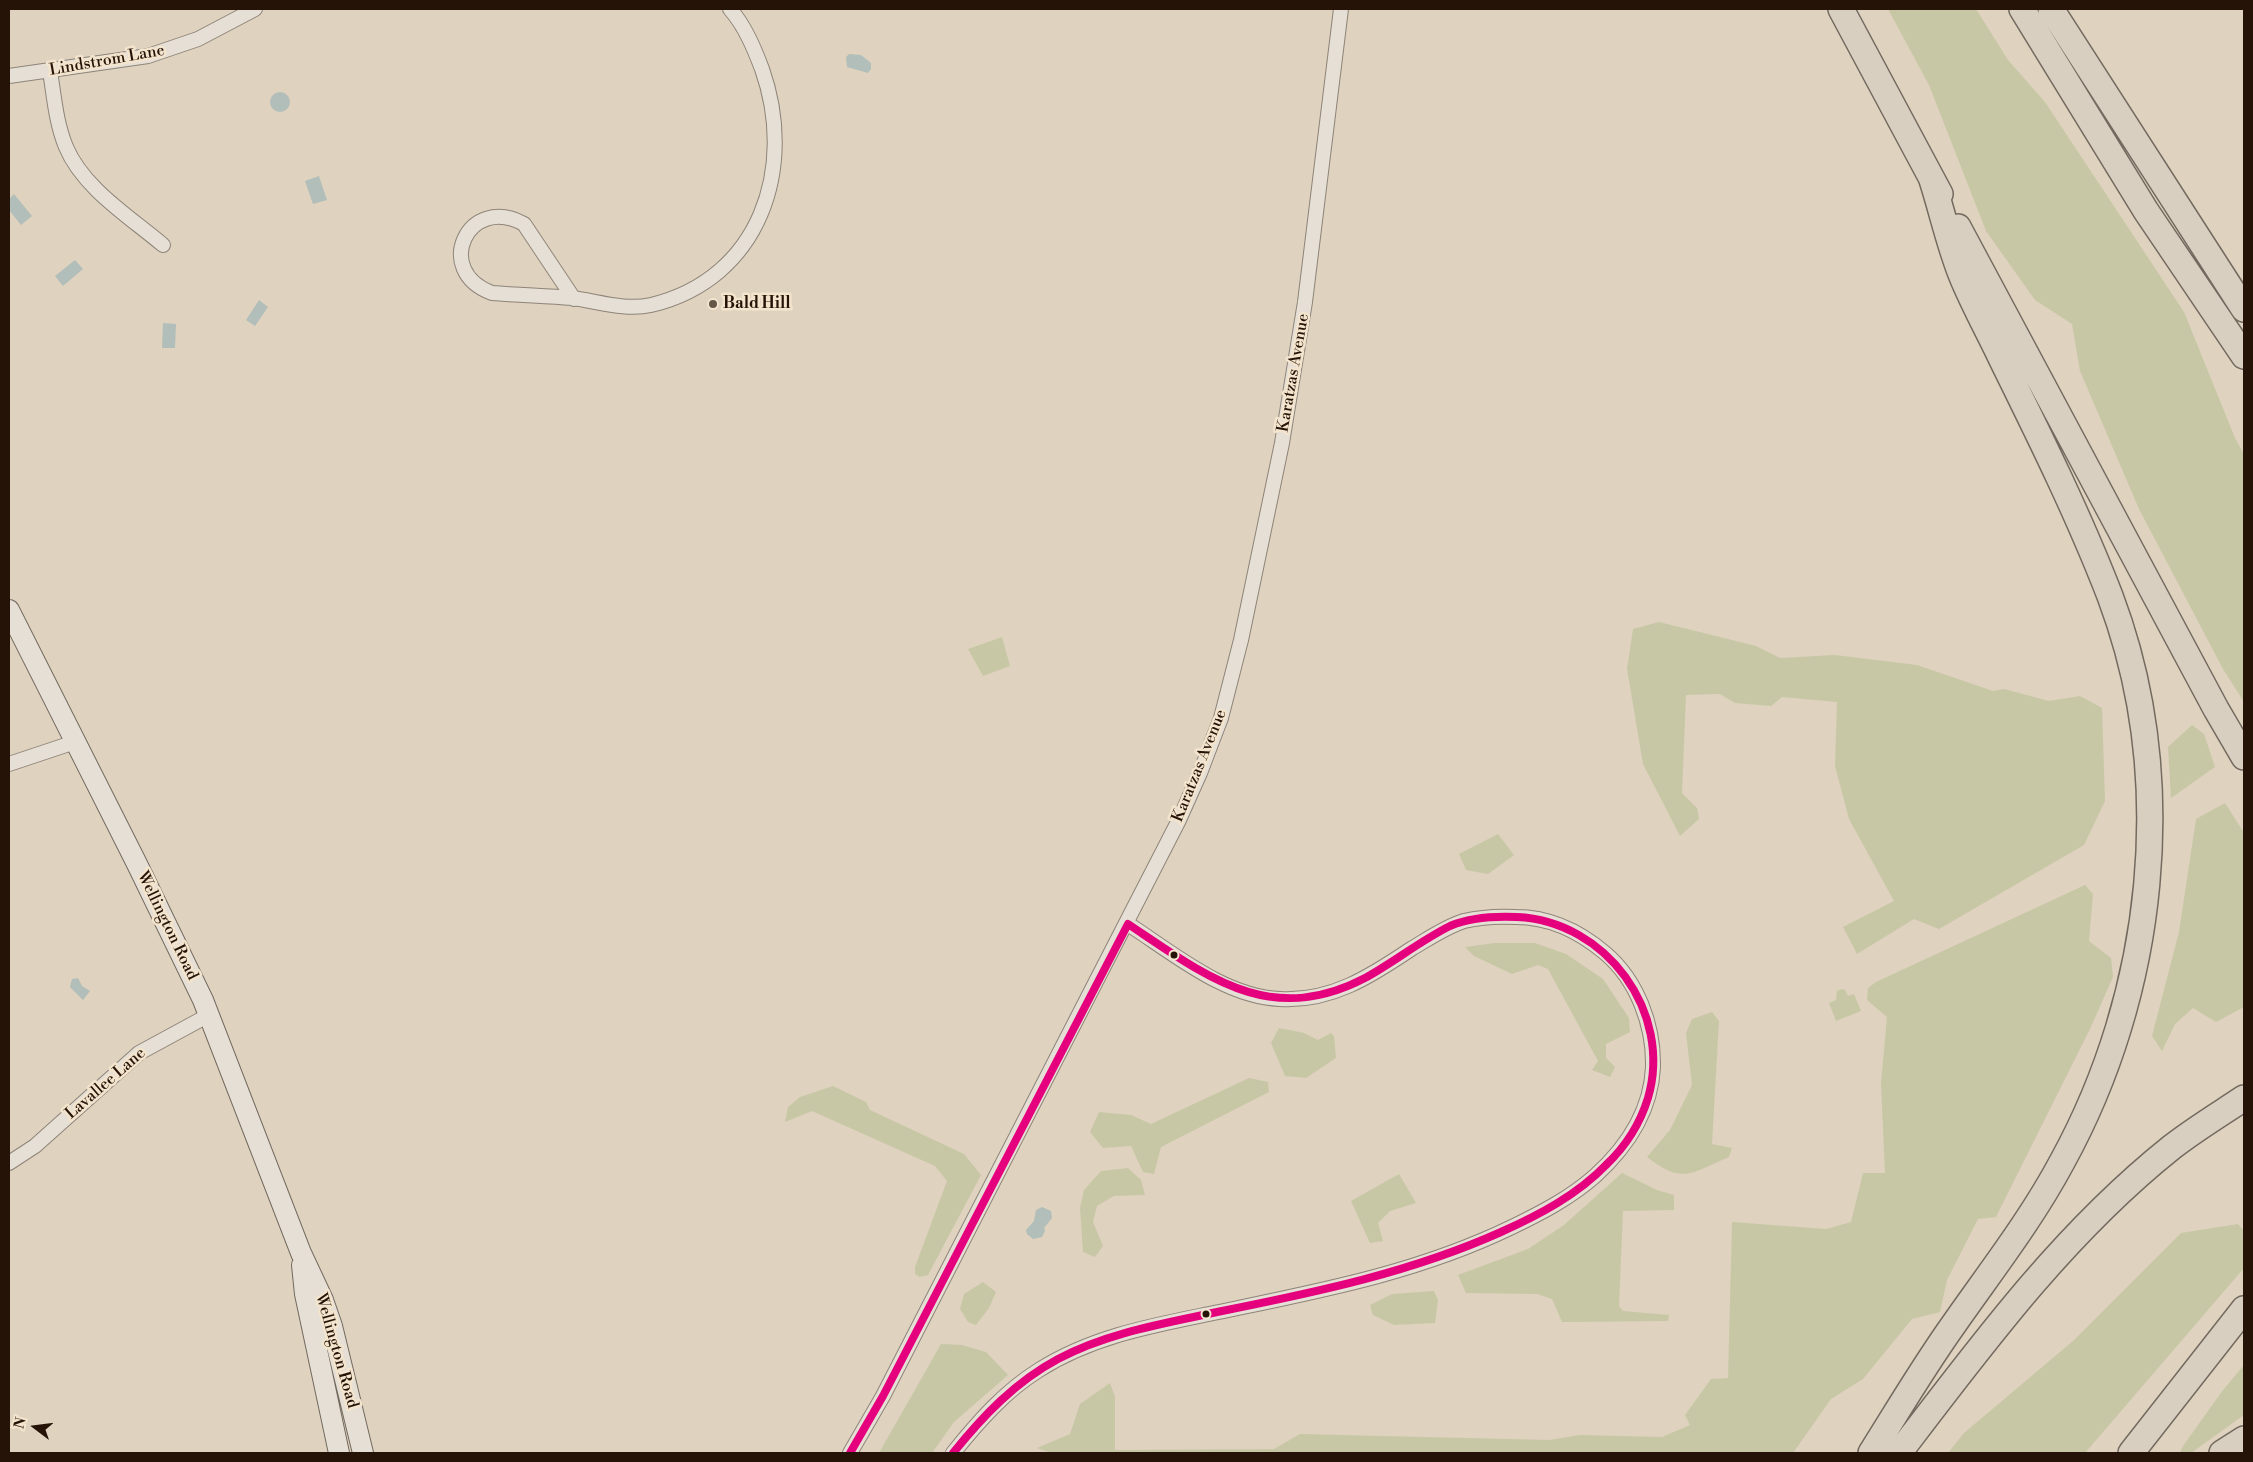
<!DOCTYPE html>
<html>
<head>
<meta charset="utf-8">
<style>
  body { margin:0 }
  #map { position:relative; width:2253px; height:1462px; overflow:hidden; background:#dfd2bf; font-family:"Libre Bodoni",serif }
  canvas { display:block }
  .frame { position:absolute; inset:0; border:10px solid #251307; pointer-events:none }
  .north { position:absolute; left:10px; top:1402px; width:50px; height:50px; -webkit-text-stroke:4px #f3e4cd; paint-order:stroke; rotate:285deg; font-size:14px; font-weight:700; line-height:20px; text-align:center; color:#251307 }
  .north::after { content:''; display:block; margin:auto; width:18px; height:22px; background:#251307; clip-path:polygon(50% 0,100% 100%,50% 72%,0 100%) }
</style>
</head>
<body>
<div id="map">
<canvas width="2253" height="1462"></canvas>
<div class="frame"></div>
<div class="north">N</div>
</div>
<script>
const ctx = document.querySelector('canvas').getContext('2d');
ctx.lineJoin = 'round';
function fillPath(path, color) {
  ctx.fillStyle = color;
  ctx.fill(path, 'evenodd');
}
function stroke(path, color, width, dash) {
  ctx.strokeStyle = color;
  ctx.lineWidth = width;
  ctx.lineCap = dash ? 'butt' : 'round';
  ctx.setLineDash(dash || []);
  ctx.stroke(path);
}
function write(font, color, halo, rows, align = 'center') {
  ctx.font = font + ' "Libre Bodoni",serif';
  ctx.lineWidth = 5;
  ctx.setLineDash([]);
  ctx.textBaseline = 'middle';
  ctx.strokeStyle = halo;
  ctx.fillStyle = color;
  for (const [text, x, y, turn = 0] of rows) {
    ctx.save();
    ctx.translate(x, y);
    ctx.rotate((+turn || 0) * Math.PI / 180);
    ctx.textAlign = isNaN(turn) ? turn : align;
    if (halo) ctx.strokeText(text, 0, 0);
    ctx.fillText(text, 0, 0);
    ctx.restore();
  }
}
const green = new Path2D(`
  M 1888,9 L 1976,9 L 2008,60 L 2045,102 L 2184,312 L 2235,438 L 2244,454 L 2244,702 L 2223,669 L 2139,509 L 2080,371 L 2072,324 L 2035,300 L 1986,231 L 1929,85 Z
  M 1659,622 L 1756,646 L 1780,658 L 1835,655 L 1917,665 L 1993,691 L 2004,689 L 2049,701 L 2080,696 L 2102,708 L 2105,801 L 2084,845 L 1939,929 L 1914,919 L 1857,954 L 1843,927 L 1894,901 L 1849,819 L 1835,766 L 1837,702 L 1782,697 L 1771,706 L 1735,703 L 1720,694 L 1686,695 L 1682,793 L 1697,808 L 1699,819 L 1680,836 L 1643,764 L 1627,669 L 1633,629 Z
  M 1002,637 L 1010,666 L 983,676 L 968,649 Z
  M 2192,725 L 2204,734 L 2215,767 L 2171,798 L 2168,747 Z
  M 2225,803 L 2244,833 L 2244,1007 L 2216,1022 L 2193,1008 L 2175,1024 L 2162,1051 L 2152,1036 L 2179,932 L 2196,819 Z
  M 1498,834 L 1514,855 L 1488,874 L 1466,870 L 1459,854 Z
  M 2085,885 L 2093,894 L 2089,941 L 2111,958 L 2113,977 L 2090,1029 L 1996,1217 L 1978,1219 L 1947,1280 L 1940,1312 L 1912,1319 L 1863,1379 L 1831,1399 L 1793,1453 L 1051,1453 L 1037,1448 L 1070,1434 L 1080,1404 L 1110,1383 L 1115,1397 L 1115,1450 L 1274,1449 L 1300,1434 L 1549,1440 L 1580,1435 L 1662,1437 L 1690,1425 L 1685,1415 L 1711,1379 L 1728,1378 L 1732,1222 L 1826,1229 L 1851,1222 L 1863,1173 L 1885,1173 L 1881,1083 L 1887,1017 L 1867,1000 L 1868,988 L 1876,982 Z
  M 1495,943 L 1535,943 L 1566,954 L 1603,979 L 1629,1018 L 1630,1032 L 1606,1044 L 1606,1058 L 1615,1067 L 1610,1077 L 1592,1070 L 1598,1061 L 1548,969 L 1538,965 L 1512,974 L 1474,956 L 1465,947 Z
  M 1842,989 L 1845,990 L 1848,996 L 1854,994 L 1861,1011 L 1836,1021 L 1829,1003 L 1836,1000 L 1837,991 Z
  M 1712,1012 L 1719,1021 L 1712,1144 L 1732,1148 L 1729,1157 C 1691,1173 1683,1185 1647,1157 L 1670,1130 L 1692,1085 L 1686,1033 L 1692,1019 Z
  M 1279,1028 L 1304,1033 L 1318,1040 L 1331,1033 L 1334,1036 L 1336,1058 L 1306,1078 L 1285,1076 L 1271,1043 Z
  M 1249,1078 L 1268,1082 L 1269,1092 L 1161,1147 L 1154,1174 L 1143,1172 L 1131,1146 L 1103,1148 L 1090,1132 L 1099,1112 L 1131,1115 L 1151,1124 Z
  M 833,1086 L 866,1102 L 870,1110 L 964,1154 L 981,1175 L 928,1275 L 920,1277 L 915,1274 L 915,1267 L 947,1181 L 935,1166 L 812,1111 L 785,1122 L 788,1107 L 800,1097 Z
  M 1128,1168 L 1141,1180 L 1145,1195 L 1114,1196 L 1097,1206 L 1093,1222 L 1103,1246 L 1095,1257 L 1083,1252 L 1080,1208 L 1084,1190 L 1101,1171 Z
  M 1622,1173 L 1657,1190 L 1674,1195 L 1674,1210 L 1623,1211 L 1619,1306 L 1623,1311 L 1669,1315 L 1668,1321 L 1562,1322 L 1552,1299 L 1537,1294 L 1466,1293 L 1458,1275 L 1528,1249 L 1564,1225 Z
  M 1399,1174 L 1416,1203 L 1390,1211 L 1378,1223 L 1383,1241 L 1370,1243 L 1351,1201 Z
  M 2238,1224 L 2244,1231 L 2244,1268 L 2085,1453 L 1948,1453 L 1964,1433 L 2073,1341 L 2181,1233 Z
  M 983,1282 L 996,1292 L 989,1308 L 976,1325 L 968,1322 L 960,1309 L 964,1294 Z
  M 1434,1291 L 1438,1300 L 1435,1323 L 1394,1325 L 1373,1315 L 1370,1305 L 1392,1294 Z
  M 941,1344 L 962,1345 L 986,1352 L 1008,1375 L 954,1422 L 932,1453 L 879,1453 Z
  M 2244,1365 L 2244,1415 L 2191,1453 L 2180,1453 L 2183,1446 L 2223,1390 Z`);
const water = new Path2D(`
  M 849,54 L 861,55 L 871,63 L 871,69 L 868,73 L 847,67 L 846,57 Z
  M270 102a10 10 0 1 1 20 0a10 10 0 1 1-20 0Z
  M 319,176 L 327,200 L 313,204 L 305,181 Z
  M 14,194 L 32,216 L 21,225 L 9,210 L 9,199 Z
  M 75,260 L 83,269 L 63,286 L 55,276 Z
  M 259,300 L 268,307 L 255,326 L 246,320 Z
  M 163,323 L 176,324 L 175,348 L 162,348 Z
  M 78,978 L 82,986 L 90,991 L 83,1000 L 70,987 L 72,979 Z
  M 1042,1207 L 1051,1211 L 1052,1218 L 1044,1228 L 1045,1231 L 1042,1237 L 1033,1239 L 1027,1234 L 1026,1230 L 1034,1221 L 1036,1210 Z`);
const minor = new Path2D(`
  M 50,71 C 54,96 56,123 66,147 C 83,188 130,217 163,245
  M 9,76 L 148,56 L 198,39 L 255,9
  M 574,299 L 524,224 C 468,193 432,271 492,293 C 518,295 545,296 572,298 C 597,301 625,311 651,305 C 760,279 797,168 762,69 C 754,48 745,26 730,9
  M 9,764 L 75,742
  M 9,1163 L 35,1146 L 139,1053 L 209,1015
  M 850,1453 L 883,1396 L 1179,820 L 1200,773 L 1221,718 L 1241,640 L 1282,443 L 1305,302 L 1341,9
  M 953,1453 C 978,1422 1005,1391 1039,1370 C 1091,1337 1150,1326 1209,1314 C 1314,1292 1415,1274 1512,1227 C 1541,1213 1570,1198 1595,1176 C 1627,1147 1651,1112 1653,1067 C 1654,1025 1637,980 1605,953 C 1579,931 1550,917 1516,917 C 1499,916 1481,917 1464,921 C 1445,927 1428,939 1411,949 C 1371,976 1331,1002 1280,999 C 1225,997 1173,953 1128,924`);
const secondary = new Path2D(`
  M 9,610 L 137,864 L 203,1000 L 301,1253 L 323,1300 L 332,1326 L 363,1453
  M 302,1265 L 305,1294 L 339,1453`);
const motorway = new Path2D(`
  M 1841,9 L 1940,194
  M 2022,9 L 2146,211 L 2244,356
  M 2051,9 L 2244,309
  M 1958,227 L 2216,709 L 2244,757
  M 1871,1453 C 1898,1410 1924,1366 1954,1324 C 1991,1271 2031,1220 2062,1162 C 2155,993 2179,779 2110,596 C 2079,516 2041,439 2003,362 C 1989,332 1973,304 1961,274 C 1949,244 1942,211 1932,180
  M 1899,1453 C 1982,1344 2064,1233 2172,1147 C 2195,1129 2220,1114 2244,1098
  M 2131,1453 L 2244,1309
  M 2222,1453 L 2244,1439`);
const bus1 = new Path2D(`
  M 850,1453 L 883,1396 L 1128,924 C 1206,976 1270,1028 1365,978 C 1394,962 1420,941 1450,926 C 1471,917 1494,916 1517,917 C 1606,921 1673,1012 1648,1098 C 1640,1124 1625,1147 1606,1165 C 1577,1195 1539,1215 1501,1232 C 1412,1272 1317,1292 1222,1311 C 1167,1323 1109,1332 1058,1359 C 1015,1382 983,1416 953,1453`);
const markers = [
  [713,304,5,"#665647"],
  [1174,955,4.5,"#251307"],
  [1206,1314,4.5,"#251307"]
];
const streetNames = [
  ["Lindstrom Lane",107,61,-10],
  ["Karatzas Avenue",1294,373,-80],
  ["Karatzas Avenue",1200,766,-68],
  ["Wellington Road",167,926,64],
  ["Lavallee Lane",106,1084,-41],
  ["Wellington Road",336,1351,74]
];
const poiNames = [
  ["Bald Hill",723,304]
];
fillPath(green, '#c7c7a5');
fillPath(water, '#b1beb9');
stroke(minor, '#8e8478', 16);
stroke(secondary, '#736a5f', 22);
stroke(motorway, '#736a5f', 28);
stroke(minor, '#e6dfd5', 14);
stroke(secondary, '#e6dfd5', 20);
stroke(motorway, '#d9cfc1', 25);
stroke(bus1, '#e5007d', 8);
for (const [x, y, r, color] of markers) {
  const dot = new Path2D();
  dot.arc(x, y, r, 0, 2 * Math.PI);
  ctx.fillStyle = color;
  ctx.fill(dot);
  stroke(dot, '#f3e4cd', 2);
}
write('16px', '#251307', '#f3e4cd', streetNames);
write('bold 16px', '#251307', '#f3e4cd', poiNames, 'left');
</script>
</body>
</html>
